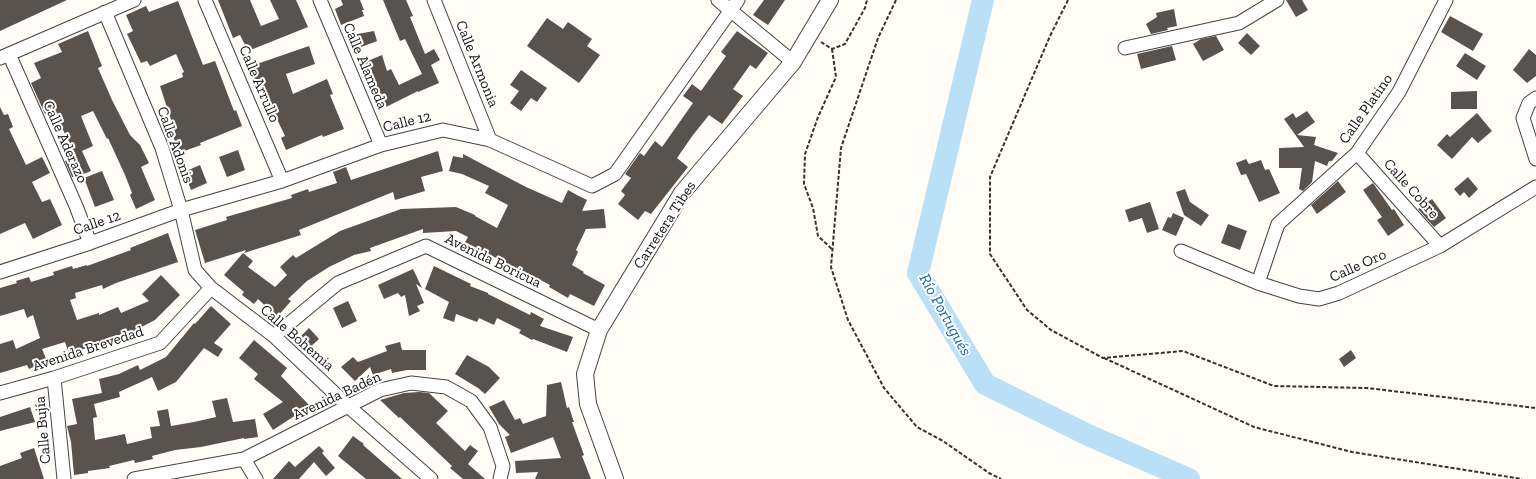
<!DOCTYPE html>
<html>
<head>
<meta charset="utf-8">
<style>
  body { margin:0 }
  canvas { display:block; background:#fffdf5 }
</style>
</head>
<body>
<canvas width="1536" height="479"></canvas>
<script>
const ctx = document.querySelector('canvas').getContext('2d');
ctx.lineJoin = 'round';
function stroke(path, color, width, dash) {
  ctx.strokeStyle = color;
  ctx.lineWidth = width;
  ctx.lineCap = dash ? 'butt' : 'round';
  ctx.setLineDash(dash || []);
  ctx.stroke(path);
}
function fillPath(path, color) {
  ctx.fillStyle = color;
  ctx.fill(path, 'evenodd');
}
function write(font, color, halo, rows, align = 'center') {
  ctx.font = font + ' "Zilla Slab",serif';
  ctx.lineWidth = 4;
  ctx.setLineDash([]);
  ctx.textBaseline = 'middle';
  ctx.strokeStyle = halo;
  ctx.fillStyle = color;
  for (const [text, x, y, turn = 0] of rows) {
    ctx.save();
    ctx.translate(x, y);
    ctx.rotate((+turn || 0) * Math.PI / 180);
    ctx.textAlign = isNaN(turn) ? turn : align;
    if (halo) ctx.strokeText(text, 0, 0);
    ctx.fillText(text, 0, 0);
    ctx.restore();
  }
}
const river = new Path2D(`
  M 983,0 L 918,273 L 985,384 L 1088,435 L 1189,479`);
const building = new Path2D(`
  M 0,0 L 67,0 L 0,31 Z
  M 218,0 L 250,0 L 261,26 L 279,19 L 270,0 L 296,0 L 308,27 L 248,51 L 240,35 L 233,38 Z
  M 341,0 L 360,0 L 364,10 L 362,10 L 364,16 L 341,25 L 335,9 L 343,5 Z
  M 383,0 L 406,0 L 413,16 L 410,17 L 425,54 L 434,49 L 440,60 L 431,65 L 439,83 L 418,92 L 418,91 L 386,107 L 363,63 L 382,55 L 387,71 L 391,69 L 399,85 L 422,74 L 405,39 L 400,41 Z
  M 764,0 L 785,0 L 768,25 L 753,15 Z
  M 1286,0 L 1302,0 L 1308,10 L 1296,17 Z
  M 178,1 L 203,65 L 215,61 L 234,111 L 236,110 L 242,126 L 200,143 L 201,145 L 179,153 L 173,136 L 176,135 L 160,86 L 183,77 L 182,73 L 184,72 L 176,54 L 150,66 L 147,61 L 141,63 L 127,34 L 133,31 L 126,15 L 146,6 L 149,12 Z
  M 1174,9 L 1177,26 L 1167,28 L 1168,30 L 1151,34 L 1146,24 L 1157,17 L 1156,13 Z
  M 1450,16 L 1483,34 L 1473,51 L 1441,32 Z
  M 547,18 L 563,29 L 568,22 L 592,39 L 587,46 L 600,55 L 579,83 L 527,46 Z
  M 88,31 L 102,66 L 98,68 L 112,100 L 130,135 L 140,145 L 149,163 L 141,167 L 155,200 L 136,209 L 130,195 L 132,193 L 125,175 L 108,138 L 107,139 L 93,111 L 81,116 L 93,146 L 82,151 L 91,171 L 76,177 L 72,177 L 65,161 L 76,155 L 62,128 L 57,131 L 49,112 L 45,114 L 31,83 L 41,78 L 34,63 L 62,52 L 58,44 Z
  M 374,31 L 377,41 L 356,49 L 352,35 Z
  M 737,31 L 768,53 L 756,69 L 750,65 L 733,89 L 743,96 L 722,124 L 709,115 L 693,135 L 677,158 L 688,167 L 651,214 L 645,211 L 638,220 L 618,204 L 625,195 L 621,191 L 631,178 L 625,174 L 640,153 L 644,156 L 655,141 L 662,147 L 693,103 L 683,96 L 692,84 L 701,91 L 726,56 L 721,52 Z
  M 1247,33 L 1260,46 L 1251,55 L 1238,43 Z
  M 1216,36 L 1224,50 L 1203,61 L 1193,44 L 1201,39 Z
  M 309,46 L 315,64 L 286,74 L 293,94 L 327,79 L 333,94 L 330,95 L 344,129 L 323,137 L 322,135 L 286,150 L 281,138 L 285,136 L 276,117 L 272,118 L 260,86 L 258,87 L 251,69 L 255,67 L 254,65 Z
  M 1172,46 L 1176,60 L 1141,69 L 1137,54 Z
  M 1529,49 L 1536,55 L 1536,76 L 1527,83 L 1513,70 Z
  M 1465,53 L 1486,66 L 1477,80 L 1456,66 Z
  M 521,70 L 547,88 L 537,102 L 531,98 L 521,111 L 510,103 L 519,91 L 510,85 Z
  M 1477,91 L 1477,109 L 1451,109 L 1451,92 Z
  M 0,107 L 4,115 L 8,114 L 13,127 L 9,129 L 26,165 L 42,157 L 50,173 L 32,182 L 42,202 L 50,199 L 62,225 L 33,239 L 25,223 L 0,234 Z
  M 1307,111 L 1315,122 L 1297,135 L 1316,137 L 1314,145 L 1338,153 L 1332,161 L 1329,161 L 1327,166 L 1315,161 L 1312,182 L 1303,191 L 1299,189 L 1302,168 L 1279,168 L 1279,148 L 1304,147 L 1284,119 L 1293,113 L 1296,118 Z
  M 1477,113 L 1492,131 L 1478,143 L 1472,137 L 1452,159 L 1437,145 L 1447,134 L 1450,137 Z
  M 238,150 L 245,170 L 227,177 L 219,157 Z
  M 438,151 L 443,171 L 421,177 L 425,191 L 395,200 L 393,192 L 299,230 L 301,235 L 244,253 L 246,250 L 205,263 L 195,230 L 227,220 L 226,217 L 292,198 L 291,195 L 308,189 L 309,192 L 337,183 L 333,172 L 346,167 L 351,180 Z
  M 463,154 L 526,187 L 562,203 L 568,190 L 577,195 L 587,200 L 582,211 L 604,209 L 606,228 L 586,229 L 576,250 L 578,252 L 572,265 L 584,272 L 583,273 L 605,285 L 594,306 L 570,294 L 568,298 L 549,287 L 550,285 L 519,269 L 518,270 L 504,262 L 465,242 L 468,237 L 456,231 L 423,233 L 423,229 L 370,248 L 371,251 L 354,255 L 329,267 L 307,281 L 288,299 L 291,301 L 277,317 L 258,299 L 254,304 L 242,295 L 244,292 L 224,275 L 243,253 L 253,261 L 248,267 L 275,287 L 287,275 L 280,267 L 293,255 L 296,258 L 340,231 L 401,209 L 456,207 L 475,215 L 475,216 L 497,228 L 508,205 L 485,193 L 489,186 L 462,174 L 449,171 L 453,156 L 463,158 Z
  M 1246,159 L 1249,164 L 1261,160 L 1265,170 L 1269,169 L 1280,193 L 1259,202 L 1246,174 L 1241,175 L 1236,163 Z
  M 200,165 L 207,183 L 191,190 L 184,172 Z
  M 102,171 L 114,200 L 95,207 L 84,178 Z
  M 1468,177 L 1478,189 L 1469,198 L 1464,192 L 1460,196 L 1454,189 Z
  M 1338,181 L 1346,192 L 1317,214 L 1311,205 Z
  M 1373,183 L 1392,210 L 1394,209 L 1404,225 L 1388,236 L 1377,220 L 1382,217 L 1363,190 Z
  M 1185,189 L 1190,202 L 1209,215 L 1201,226 L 1184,215 L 1176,192 Z
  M 1432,199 L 1446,218 L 1434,227 L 1418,209 Z
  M 1150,202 L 1159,229 L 1147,233 L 1142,218 L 1129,222 L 1125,210 Z
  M 1173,213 L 1184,218 L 1176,236 L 1162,230 L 1168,217 L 1171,218 Z
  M 1228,224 L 1247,231 L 1240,250 L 1221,243 Z
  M 168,233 L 178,262 L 116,283 L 103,289 L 102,285 L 75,293 L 76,298 L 70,300 L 77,320 L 99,313 L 99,315 L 118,307 L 121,313 L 149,301 L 142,294 L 161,275 L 180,295 L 155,320 L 132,332 L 131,330 L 107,340 L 108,341 L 69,354 L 65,342 L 42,349 L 47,361 L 29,369 L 27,365 L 0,373 L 0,344 L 13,340 L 16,349 L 40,338 L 33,315 L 27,318 L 24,309 L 0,316 L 0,288 L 17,283 L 16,281 L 29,277 L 31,282 L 54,275 L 53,272 L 72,266 L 73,269 L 87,265 L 87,266 L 131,250 L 130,248 Z
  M 434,266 L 471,284 L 470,286 L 488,293 L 488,294 L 530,315 L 531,312 L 544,319 L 540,326 L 573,337 L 567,352 L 533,339 L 532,340 L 519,333 L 521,330 L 497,318 L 494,325 L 479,318 L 477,322 L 456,314 L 454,322 L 443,318 L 449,302 L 425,289 Z
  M 413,269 L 422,288 L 416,284 L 424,303 L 417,306 L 420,311 L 409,316 L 405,295 L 401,297 L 398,293 L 384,299 L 378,285 Z
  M 348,301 L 357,321 L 342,328 L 333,308 Z
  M 211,306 L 231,324 L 214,343 L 223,349 L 218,357 L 204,348 L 176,382 L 158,391 L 152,377 L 119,392 L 120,397 L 94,404 L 97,417 L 93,418 L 95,440 L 125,434 L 127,444 L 152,438 L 150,427 L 160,426 L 157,411 L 168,409 L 171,426 L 194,422 L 216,417 L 212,401 L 227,398 L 233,422 L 255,419 L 258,437 L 244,439 L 244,438 L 201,447 L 175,450 L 152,456 L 153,459 L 135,463 L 134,460 L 109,466 L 110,468 L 88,471 L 88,473 L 74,475 L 71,442 L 67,426 L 77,424 L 72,399 L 102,393 L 99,379 L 119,374 L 138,365 L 140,370 L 166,357 L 194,323 L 195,324 Z
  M 309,328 L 319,339 L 307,350 L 297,340 Z
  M 254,340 L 287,368 L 281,376 L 312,408 L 300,420 L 296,415 L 273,430 L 263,414 L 283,402 L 254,379 L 258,374 L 239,358 Z
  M 400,342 L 402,350 L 426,350 L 426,370 L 407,370 L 392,373 L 391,369 L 373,375 L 370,367 L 355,381 L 341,367 L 353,357 L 358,362 L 387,351 L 385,346 Z
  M 1351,350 L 1356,358 L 1344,367 L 1339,359 Z
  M 467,355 L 489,367 L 500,378 L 485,394 L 478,388 L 455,374 Z
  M 561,382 L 567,408 L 569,407 L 574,422 L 572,422 L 584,455 L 582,456 L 591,479 L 535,479 L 538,472 L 516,473 L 515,461 L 561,458 L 553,437 L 511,453 L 505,437 L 510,435 L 499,424 L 489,407 L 504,400 L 515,420 L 520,418 L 523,424 L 546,416 L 547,385 Z
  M 419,392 L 429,393 L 448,411 L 436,423 L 465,451 L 470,445 L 478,451 L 468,464 L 485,479 L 463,479 L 450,468 L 452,466 L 400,417 L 399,418 L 380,400 L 404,393 Z
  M 30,407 L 35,422 L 0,431 L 0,417 Z
  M 353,436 L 364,444 L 363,445 L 402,479 L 366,479 L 338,456 Z
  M 319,446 L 324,451 L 322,453 L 335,468 L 326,476 L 314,462 L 299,479 L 273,479 L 289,461 L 295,467 Z
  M 34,448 L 44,479 L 0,479 L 0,466 L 22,458 L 20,453 Z`);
const path = new Path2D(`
  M 896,0 L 878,38 L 841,148 L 831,267 L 848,320 L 884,388 L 917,427 L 943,441 L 989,473 L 1001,479
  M 1068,0 L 1050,36 L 990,177 L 990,254 L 1027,310 L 1051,330 L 1103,358 L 1183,351 L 1274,386 L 1367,388 L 1536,408
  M 821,42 L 832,49 L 845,44 L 865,8 L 867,0
  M 832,49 L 836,77 L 818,117 L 805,154 L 804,184 L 813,208 L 818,236 L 833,250
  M 1104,358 L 1254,427 L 1352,452 L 1522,479`);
const minor = new Path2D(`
  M 205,0 L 282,181
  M 320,0 L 381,145
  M 434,0 L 490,140
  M 718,0 L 793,62
  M 105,12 L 162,148 L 181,210 L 195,270 L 211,288 L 274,336 L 348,406 L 431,479
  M 1125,48 L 1239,23 L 1277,0
  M 9,54 L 76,206 L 90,243
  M 0,58 L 134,0
  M 1536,98 L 1529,103 L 1523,118 L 1536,159
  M 1357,153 L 1440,246
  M 1181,251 L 1258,283 L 1299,296 L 1319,299 L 1339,293 L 1440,246 L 1536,187
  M 0,272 L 90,243 L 181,210 L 282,181 L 381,145 L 443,130 L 490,140 L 592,186 L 615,174 L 738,0
  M 1258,283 L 1278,224 L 1357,153 L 1399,92 L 1446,0
  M 274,336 L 338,283 L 426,246 L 599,330
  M 54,378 L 64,479
  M 0,393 L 54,378 L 160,343 L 211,288
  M 244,459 L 256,479
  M 134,479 L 244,459 L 380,390 L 411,383 L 446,387 L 471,401 L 490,427 L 503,466 L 500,479`);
const tertiary = new Path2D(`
  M 615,479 L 588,404 L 585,374 L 599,330 L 682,193 L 793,62 L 830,0`);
const streetNames = [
  ["Calle Armonia",477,64,68],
  ["Calle Alameda",365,66,67],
  ["Calle Arrullo",259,84,67],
  ["Calle Platino",1366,109,-55],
  ["Calle 12",407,122,-14],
  ["Calle Aderazo",65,142,66],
  ["Calle Adonis",175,145,70],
  ["Calle Cobre",1411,189,48],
  ["Calle 12",97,223,-19],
  ["Carretera Tibes",665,225,-57],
  ["Avenida Boricua",493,261,26],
  ["Calle Oro",1358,266,-24],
  ["Calle Bohemia",297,338,41],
  ["Avenida Brevedad",88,349,-18],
  ["Avenida Badén",337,396,-25],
  ["Calle Bujía",43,430,-95]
];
const waterNames = [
  ["Río Portugués",945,315,61]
];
stroke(river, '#b9e0f7', 22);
fillPath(building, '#5a524d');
stroke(minor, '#444', 15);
stroke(tertiary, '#444', 18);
stroke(path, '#333', 2, [4, 2]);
stroke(minor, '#fff', 13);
stroke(tertiary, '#fff', 16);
write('15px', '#111', '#fff', streetNames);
write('italic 16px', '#1768a6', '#fff', waterNames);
</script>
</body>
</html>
